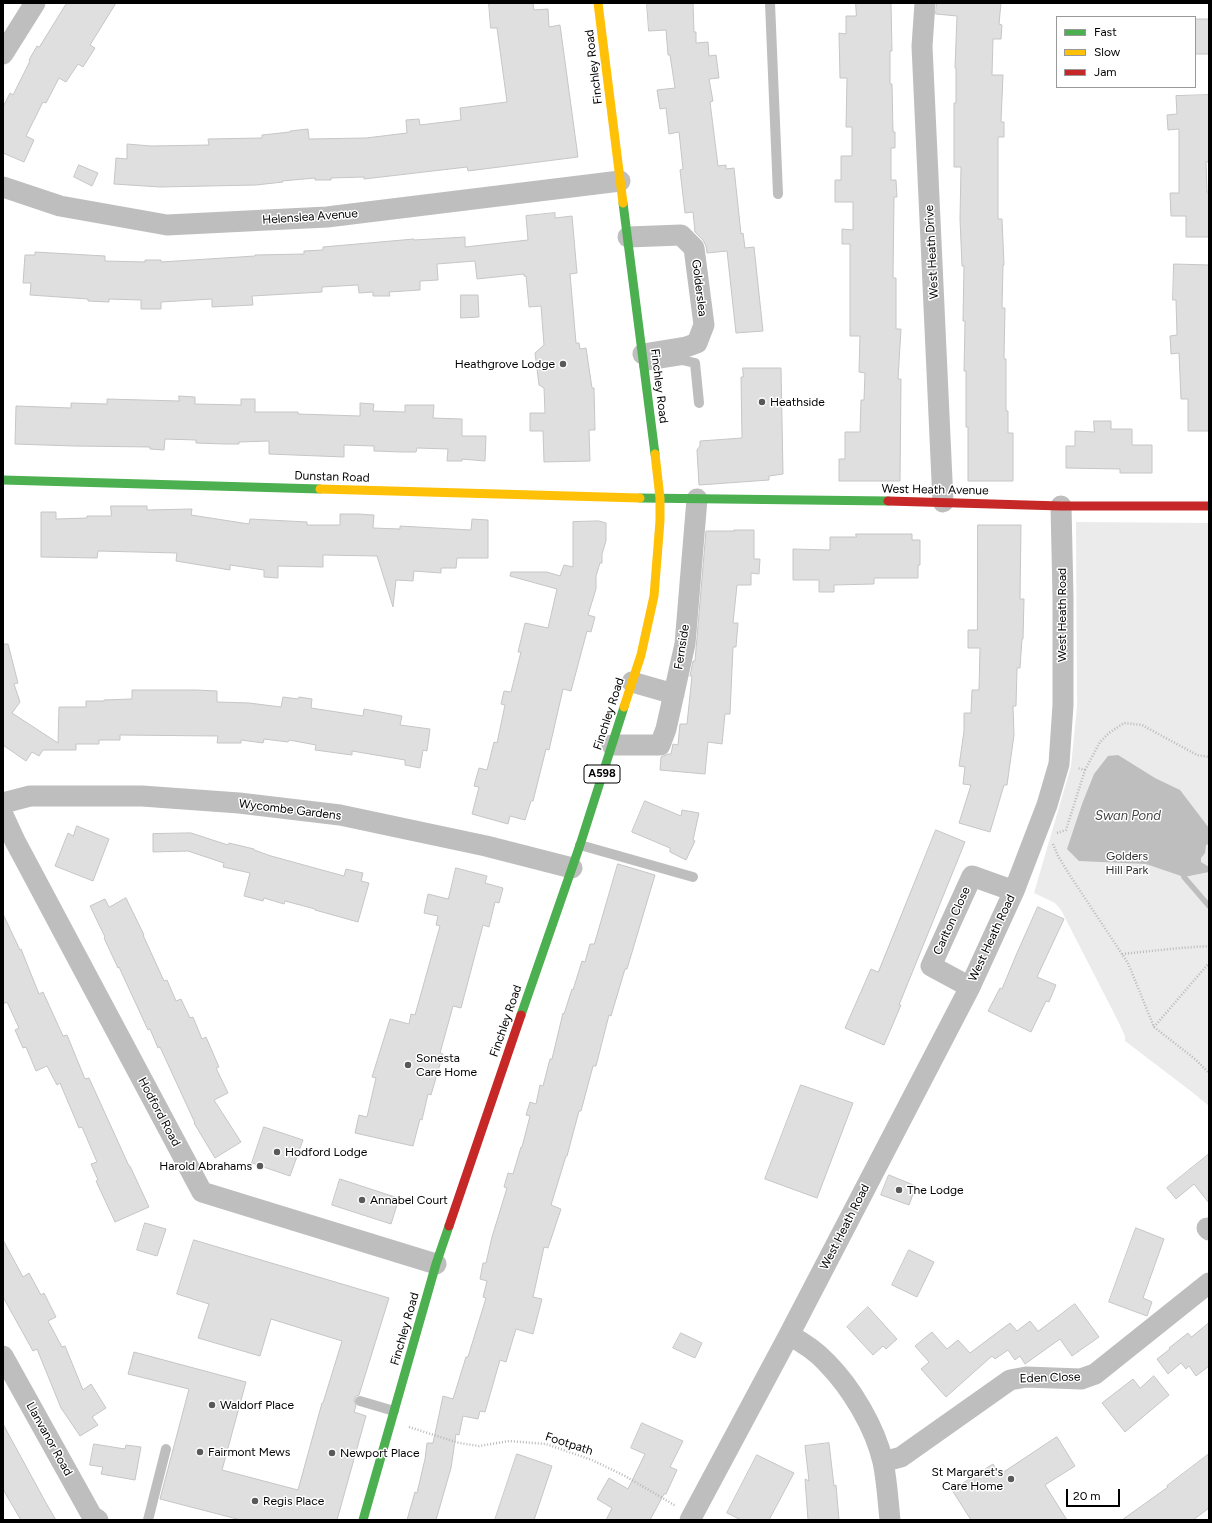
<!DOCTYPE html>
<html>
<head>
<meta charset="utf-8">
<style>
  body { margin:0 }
  #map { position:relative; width:1212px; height:1523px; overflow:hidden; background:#fff; font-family:Figtree,sans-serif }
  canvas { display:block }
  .frame { position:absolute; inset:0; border:4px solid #000; pointer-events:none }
  .legend { position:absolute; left:1056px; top:16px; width:140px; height:72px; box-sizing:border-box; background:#fff; border:1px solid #999; margin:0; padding:5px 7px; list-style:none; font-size:12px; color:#000 }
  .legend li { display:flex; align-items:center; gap:8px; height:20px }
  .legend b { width:20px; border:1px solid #999 }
  .scale { position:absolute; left:1066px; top:1489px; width:54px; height:18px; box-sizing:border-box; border:2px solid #000; border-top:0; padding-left:5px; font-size:12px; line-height:14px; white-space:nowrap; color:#000; -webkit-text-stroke:3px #fff; paint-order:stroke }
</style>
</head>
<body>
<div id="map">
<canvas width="1212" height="1523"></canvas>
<div class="frame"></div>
<ul class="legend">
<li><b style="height:5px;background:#4caf50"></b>Fast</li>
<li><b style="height:5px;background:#ffc107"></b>Slow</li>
<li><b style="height:5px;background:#c62828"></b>Jam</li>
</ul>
<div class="scale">20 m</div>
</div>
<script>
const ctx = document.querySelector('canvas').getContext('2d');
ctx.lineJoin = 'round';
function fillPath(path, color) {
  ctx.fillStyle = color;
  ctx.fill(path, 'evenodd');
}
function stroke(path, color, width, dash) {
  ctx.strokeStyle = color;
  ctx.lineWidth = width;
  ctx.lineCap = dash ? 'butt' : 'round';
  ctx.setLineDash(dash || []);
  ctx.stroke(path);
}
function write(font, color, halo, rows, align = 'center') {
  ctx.font = font + ' Figtree,sans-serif';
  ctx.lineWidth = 3;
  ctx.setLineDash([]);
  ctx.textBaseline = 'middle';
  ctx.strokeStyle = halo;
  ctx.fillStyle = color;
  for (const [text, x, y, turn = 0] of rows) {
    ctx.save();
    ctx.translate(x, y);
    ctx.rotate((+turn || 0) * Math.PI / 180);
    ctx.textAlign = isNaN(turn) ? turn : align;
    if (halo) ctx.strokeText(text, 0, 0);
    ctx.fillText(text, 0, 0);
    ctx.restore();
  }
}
const green = new Path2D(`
  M 1076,522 L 1209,523 L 1209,1106 L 1192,1092 L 1125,1041 L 1125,1036 L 1117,1019 L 1061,910 L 1055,903 L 1034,893 L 1071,766 L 1077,707 Z`);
const water = new Path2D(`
  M 1118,755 L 1155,778 L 1180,790 L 1209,828 L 1209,844 L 1206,845 L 1205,853 L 1201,858 L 1201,862 L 1209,867 L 1209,872 L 1184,877 L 1146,864 L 1079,861 L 1067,849 L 1082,804 L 1094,774 L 1108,756 Z`);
const stream = new Path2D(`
  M 1184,877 L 1209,906`);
const building = new Path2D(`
  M 67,3 L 116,3 L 90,45 L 95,48 L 83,67 L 78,64 L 66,82 L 59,78 L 46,103 L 43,102 L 26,136 L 34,140 L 24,162 L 3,153 L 3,107 L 10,93 L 13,95 L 30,61 L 29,60 L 37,46 L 39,47 Z
  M 489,3 L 533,3 L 534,10 L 548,9 L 549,27 L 560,25 L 578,157 L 468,171 L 467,167 L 364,179 L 364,177 L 331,178 L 331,180 L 315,180 L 315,178 L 282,181 L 283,182 L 256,185 L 160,187 L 114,184 L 116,158 L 127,159 L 127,144 L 151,146 L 209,145 L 208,139 L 262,138 L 262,135 L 290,132 L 290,131 L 308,129 L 309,139 L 366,138 L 407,133 L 406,120 L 419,119 L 420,125 L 461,120 L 460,108 L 507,102 L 497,28 L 491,28 Z
  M 647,3 L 693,3 L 694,32 L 696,32 L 696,43 L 708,42 L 709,56 L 716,55 L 719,78 L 709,79 L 713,101 L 710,102 L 718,166 L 726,165 L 726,169 L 734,168 L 741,234 L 743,233 L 745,248 L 754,247 L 763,331 L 736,333 L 727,251 L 707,253 L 706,246 L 703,240 L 695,232 L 693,212 L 685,213 L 680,170 L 683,169 L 679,132 L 669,134 L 666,108 L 660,109 L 657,90 L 675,88 L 670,55 L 668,55 L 666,30 L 649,31 Z
  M 856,3 L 891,3 L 892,51 L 890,51 L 890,84 L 892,84 L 893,132 L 895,132 L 895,148 L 891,148 L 891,180 L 896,180 L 897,197 L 894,197 L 893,278 L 896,278 L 896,329 L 901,329 L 898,379 L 901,379 L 900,481 L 839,481 L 839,459 L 845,459 L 845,432 L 860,432 L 861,400 L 864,400 L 865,373 L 859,372 L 860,336 L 850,336 L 850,244 L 842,244 L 842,229 L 853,230 L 853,202 L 835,202 L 835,180 L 841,180 L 841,156 L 852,156 L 852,127 L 846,127 L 847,78 L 840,78 L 839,33 L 846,34 L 846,16 L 856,16 Z
  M 937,3 L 1001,3 L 999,24 L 1002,25 L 1001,39 L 993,39 L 992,75 L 1003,75 L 1001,122 L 1004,122 L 1004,137 L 998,137 L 998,219 L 1002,219 L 1004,265 L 1003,265 L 1002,308 L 1005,308 L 1004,359 L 1006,359 L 1006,411 L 1008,411 L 1008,433 L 1013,433 L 1013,481 L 968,481 L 968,427 L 966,427 L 966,371 L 964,371 L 965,321 L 963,321 L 964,266 L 962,266 L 960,219 L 961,167 L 954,167 L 954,103 L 956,103 L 956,68 L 955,68 L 957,16 L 936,14 Z
  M 1195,19 L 1209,19 L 1209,54 L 1195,54 Z
  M 1209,95 L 1209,162 L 1206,162 L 1207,192 L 1209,192 L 1209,237 L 1186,237 L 1186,216 L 1171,216 L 1170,193 L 1179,193 L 1179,129 L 1168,130 L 1167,115 L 1177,114 L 1176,96 Z
  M 79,165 L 98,173 L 92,186 L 74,177 Z
  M 555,213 L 555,218 L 572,216 L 577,273 L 570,274 L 576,343 L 579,343 L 580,349 L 586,348 L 592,388 L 594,388 L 595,430 L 589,430 L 590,461 L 544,462 L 543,431 L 530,431 L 530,413 L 545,413 L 544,388 L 539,385 L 535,353 L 544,345 L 541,306 L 529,307 L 526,276 L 524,276 L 524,274 L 477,279 L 475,261 L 437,264 L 438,280 L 420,281 L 420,290 L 389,292 L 390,296 L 373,296 L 373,292 L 359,293 L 358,285 L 322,287 L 322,292 L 252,296 L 253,305 L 212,307 L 212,299 L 161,302 L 161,309 L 141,309 L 141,300 L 109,299 L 109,302 L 88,301 L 88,299 L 30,295 L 31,283 L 23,283 L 25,255 L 35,255 L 35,252 L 105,256 L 105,261 L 145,262 L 145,260 L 161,260 L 161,262 L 255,256 L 255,255 L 304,254 L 304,251 L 323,250 L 323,247 L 414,239 L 414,240 L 465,237 L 465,247 L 528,240 L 526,216 Z
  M 1174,264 L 1209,265 L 1209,431 L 1188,431 L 1188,399 L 1181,399 L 1179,353 L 1171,354 L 1170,336 L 1177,335 L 1176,300 L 1173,300 Z
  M 461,295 L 478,295 L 479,317 L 461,318 Z
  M 743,368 L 781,368 L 783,474 L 769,476 L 769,480 L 699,485 L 697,450 L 700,446 L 700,441 L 742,438 L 741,377 L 743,377 Z
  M 179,396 L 195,397 L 195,404 L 241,405 L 241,399 L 255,399 L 255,412 L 298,412 L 298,414 L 360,416 L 360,403 L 374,404 L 373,411 L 405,412 L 405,405 L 434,405 L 433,418 L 462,419 L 462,436 L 486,436 L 485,461 L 462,459 L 462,461 L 447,461 L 448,449 L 417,448 L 416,452 L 402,452 L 374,451 L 374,446 L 344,445 L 344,457 L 269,454 L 269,441 L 239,442 L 239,444 L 224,444 L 196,443 L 196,440 L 165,439 L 164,450 L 150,449 L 150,447 L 74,446 L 15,444 L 16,406 L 71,408 L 71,403 L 107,404 L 107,399 L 179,401 Z
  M 1094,421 L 1111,421 L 1111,429 L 1132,429 L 1132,445 L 1152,445 L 1152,473 L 1120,473 L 1120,469 L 1066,468 L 1066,446 L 1075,446 L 1075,431 L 1094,432 Z
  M 111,506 L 147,506 L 147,510 L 192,509 L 191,515 L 249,524 L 250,519 L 307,522 L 307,525 L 340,525 L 340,514 L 358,514 L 374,515 L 373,528 L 400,529 L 400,526 L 471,530 L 472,519 L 488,520 L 488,558 L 457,558 L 456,568 L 441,568 L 441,573 L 414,571 L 413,581 L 396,580 L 393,607 L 377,556 L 323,555 L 323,567 L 278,566 L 278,578 L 264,577 L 264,570 L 230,565 L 230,570 L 176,561 L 177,553 L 98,551 L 97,558 L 41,557 L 41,512 L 56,512 L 56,519 L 87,518 L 87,516 L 111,516 Z
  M 599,521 L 606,523 L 606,541 L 602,554 L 602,563 L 600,563 L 596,576 L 596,589 L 588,615 L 595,617 L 591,632 L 587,631 L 571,691 L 563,689 L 549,750 L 546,749 L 533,801 L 531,801 L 525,820 L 510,816 L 508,824 L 472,814 L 479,787 L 474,786 L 479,768 L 487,770 L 494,742 L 497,743 L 505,705 L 501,704 L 504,691 L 511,692 L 521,652 L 518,652 L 525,623 L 548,628 L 557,589 L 510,576 L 511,572 L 547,572 L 560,576 L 564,565 L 573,567 L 573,522 Z
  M 978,525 L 1021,525 L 1020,599 L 1024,599 L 1023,639 L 1022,639 L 1020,668 L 1017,668 L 1016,706 L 1013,706 L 1014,735 L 1007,785 L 1004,785 L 990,832 L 959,823 L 971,785 L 963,784 L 965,767 L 959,766 L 964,731 L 964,713 L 971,713 L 972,690 L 979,690 L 980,648 L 968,648 L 968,630 L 977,630 Z
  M 734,530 L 754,530 L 754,559 L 760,559 L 759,574 L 751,573 L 751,585 L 737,585 L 733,623 L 738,623 L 736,647 L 733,647 L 730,714 L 725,714 L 722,744 L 708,742 L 705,774 L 660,770 L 661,757 L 668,754 L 671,754 L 673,744 L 678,745 L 680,724 L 687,724 L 692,676 L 690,676 L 693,661 L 695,661 L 706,531 L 734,531 Z
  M 856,534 L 912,534 L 912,540 L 920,540 L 920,565 L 918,565 L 918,578 L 874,578 L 874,584 L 834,585 L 834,592 L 819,592 L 819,580 L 793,580 L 793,549 L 830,550 L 830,537 L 856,537 Z
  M 3,644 L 8,644 L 18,683 L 14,684 L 20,702 L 12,713 L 58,743 L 59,707 L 86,707 L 86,701 L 104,701 L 104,700 L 132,699 L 132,690 L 196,690 L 217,691 L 217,702 L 249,703 L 281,707 L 283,697 L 298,699 L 299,697 L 312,699 L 311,708 L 363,716 L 364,709 L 402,716 L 400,725 L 430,729 L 427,751 L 423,750 L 420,768 L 405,765 L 405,760 L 352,751 L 352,755 L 315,750 L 316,745 L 289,740 L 288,742 L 264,739 L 263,743 L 241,740 L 241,743 L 217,743 L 218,736 L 120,735 L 120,740 L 99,740 L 99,744 L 76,744 L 76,750 L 43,750 L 39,756 L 32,752 L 26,761 L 3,745 Z
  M 645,801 L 681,816 L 682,810 L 699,813 L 693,840 L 695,841 L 686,860 L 670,852 L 670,848 L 632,832 Z
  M 77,826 L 109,839 L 93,881 L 55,866 L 68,833 L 73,836 Z
  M 936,830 L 965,842 L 899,1005 L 901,1005 L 884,1045 L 845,1028 L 871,969 L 878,972 Z
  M 191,833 L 228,845 L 229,843 L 254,849 L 254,850 L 271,856 L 344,876 L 346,869 L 363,873 L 361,881 L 369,883 L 358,922 L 315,910 L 315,909 L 285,901 L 284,904 L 264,898 L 263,901 L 244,896 L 250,873 L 223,867 L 224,863 L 188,851 L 153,852 L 153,834 Z
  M 618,864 L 655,875 L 627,969 L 625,969 L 611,1016 L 609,1015 L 596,1066 L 593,1066 L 581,1111 L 579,1111 L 567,1156 L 566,1156 L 551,1205 L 561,1209 L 548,1248 L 544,1247 L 533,1297 L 542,1299 L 533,1334 L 516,1329 L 506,1362 L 500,1360 L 485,1412 L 480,1411 L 478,1419 L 463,1416 L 459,1435 L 456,1434 L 451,1468 L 436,1520 L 407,1520 L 415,1492 L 417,1493 L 425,1459 L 427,1443 L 433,1443 L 443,1396 L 453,1399 L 466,1357 L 468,1357 L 486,1298 L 483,1297 L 487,1281 L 480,1279 L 483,1263 L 486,1263 L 492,1237 L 507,1188 L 504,1187 L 508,1173 L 513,1174 L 521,1147 L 522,1147 L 530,1116 L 526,1115 L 530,1102 L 536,1104 L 540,1085 L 543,1086 L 550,1059 L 552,1059 L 563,1013 L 564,1014 L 572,989 L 573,990 L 582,961 L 585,962 L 590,944 L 594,944 Z
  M 456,868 L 487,876 L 485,883 L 503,888 L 499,903 L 495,902 L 489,927 L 483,925 L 461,1008 L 453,1006 L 440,1053 L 443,1054 L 431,1095 L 428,1094 L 422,1120 L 420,1119 L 413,1146 L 355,1133 L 359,1115 L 367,1117 L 376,1078 L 372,1077 L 390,1019 L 409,1024 L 411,1014 L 415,1015 L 440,926 L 436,925 L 438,916 L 424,913 L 428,894 L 448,899 Z
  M 126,898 L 144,935 L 143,935 L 164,981 L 167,980 L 176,1001 L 181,999 L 190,1018 L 193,1017 L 202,1039 L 206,1037 L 219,1067 L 216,1068 L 228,1093 L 214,1100 L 241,1142 L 215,1158 L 194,1123 L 195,1123 L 160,1047 L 158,1048 L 150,1029 L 148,1030 L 119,967 L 118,968 L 104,938 L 105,937 L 90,906 L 105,899 L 109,907 Z
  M 1038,907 L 1064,919 L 1037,977 L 1056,985 L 1049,1002 L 1046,1001 L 1031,1032 L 988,1011 L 1000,988 L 1002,989 L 1017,953 Z
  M 3,914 L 20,950 L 21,949 L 39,994 L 43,992 L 63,1036 L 67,1035 L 85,1079 L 89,1078 L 129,1166 L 130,1166 L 149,1207 L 115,1222 L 96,1181 L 98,1180 L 91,1164 L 97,1162 L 82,1127 L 79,1128 L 60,1083 L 57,1085 L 47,1066 L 36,1071 L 26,1047 L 23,1048 L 15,1030 L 19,1028 L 7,1002 L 3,1004 Z
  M 801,1085 L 853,1103 L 817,1198 L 765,1179 Z
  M 264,1127 L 303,1140 L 290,1176 L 252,1163 Z
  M 1209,1154 L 1209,1203 L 1194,1184 L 1176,1199 L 1167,1188 Z
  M 889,1175 L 916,1186 L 909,1205 L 881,1195 Z
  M 340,1179 L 395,1197 L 393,1204 L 397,1205 L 391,1224 L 332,1205 Z
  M 145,1223 L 166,1229 L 157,1256 L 137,1250 Z
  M 1136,1228 L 1164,1239 L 1143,1298 L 1152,1302 L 1147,1316 L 1109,1302 Z
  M 3,1240 L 23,1277 L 29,1273 L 41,1295 L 44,1293 L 56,1317 L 48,1321 L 62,1347 L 65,1346 L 83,1390 L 91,1384 L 106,1408 L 92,1417 L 98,1425 L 80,1436 L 61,1408 L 37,1349 L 33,1351 L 3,1297 Z
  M 194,1240 L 389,1298 L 359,1395 L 356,1396 L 354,1400 L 356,1406 L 354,1412 L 366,1416 L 337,1520 L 241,1520 L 160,1499 L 189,1389 L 128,1374 L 134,1352 L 246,1382 L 222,1470 L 298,1490 L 322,1403 L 323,1403 L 342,1341 L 271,1319 L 260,1356 L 198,1338 L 209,1304 L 177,1294 Z
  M 909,1250 L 934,1262 L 917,1297 L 892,1285 Z
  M 1075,1304 L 1099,1337 L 1072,1356 L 1060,1339 L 1025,1364 L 1020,1356 L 1015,1360 L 1008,1350 L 995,1359 L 992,1356 L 946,1397 L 921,1369 L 929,1362 L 915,1346 L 932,1332 L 947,1349 L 958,1340 L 970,1353 L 1010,1323 L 1017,1331 L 1030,1321 L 1038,1331 Z
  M 868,1307 L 897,1339 L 886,1349 L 883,1346 L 873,1355 L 847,1327 Z
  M 1209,1323 L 1209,1366 L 1196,1376 L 1189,1366 L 1186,1369 L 1181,1363 L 1168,1374 L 1157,1359 L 1170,1349 L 1169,1348 L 1188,1333 L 1191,1337 Z
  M 681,1333 L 702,1343 L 695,1358 L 673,1348 Z
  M 1154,1376 L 1169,1395 L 1125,1432 L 1102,1403 L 1133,1379 L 1140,1388 Z
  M 642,1423 L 683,1441 L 670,1467 L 677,1470 L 666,1494 L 664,1494 L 650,1520 L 606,1520 L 612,1508 L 597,1499 L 609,1478 L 628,1489 L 645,1454 L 631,1448 Z
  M 3,1424 L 46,1503 L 56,1520 L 21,1520 L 8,1498 L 3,1489 Z
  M 1057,1437 L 1075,1466 L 1045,1485 L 1067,1520 L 971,1520 L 952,1490 L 993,1464 L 1000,1474 Z
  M 829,1443 L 834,1486 L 836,1485 L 839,1520 L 808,1520 L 805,1479 L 809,1481 L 805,1446 Z
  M 94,1444 L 125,1449 L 126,1445 L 141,1447 L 135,1480 L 101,1474 L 103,1467 L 90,1465 Z
  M 517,1454 L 552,1466 L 534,1520 L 495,1520 Z
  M 1209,1454 L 1209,1508 L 1193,1520 L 1122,1520 L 1168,1487 L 1167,1486 Z
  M 757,1455 L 794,1473 L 769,1520 L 741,1520 L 727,1513 Z`);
const path = new Path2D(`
  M 1085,770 L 1100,742 L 1109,733 L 1124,723 L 1142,725 L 1197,755 L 1209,757
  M 1057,833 L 1066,830 L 1085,770 L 1077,768
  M 1053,844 L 1058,856 L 1069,874 L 1128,963 L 1154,1027 L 1195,1059 L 1209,1073
  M 1122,954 L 1180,948 L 1209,946
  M 1154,1027 L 1209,963
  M 409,1427 L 459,1443 L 479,1446 L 509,1441 L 546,1444 L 592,1460 L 625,1476 L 676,1506`);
const lane = new Path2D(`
  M 770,3 L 778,194
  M 644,366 L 682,360 L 695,363 L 699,403
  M 580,845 L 693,877
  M 360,1401 L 394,1411
  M 148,1520 L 166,1449`);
const street = new Path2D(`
  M 925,3 L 922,46 L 943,502
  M 3,54 L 35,3
  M 3,187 L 60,206 L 167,225 L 327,217 L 620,181
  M 628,237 L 681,235 L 694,248 L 704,325 L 697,343 L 686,347 L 643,354
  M 632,682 L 674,694
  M 612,745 L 660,745 L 666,729 L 685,644 L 697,499
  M 3,803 L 30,796 L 142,796 L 239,803 L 340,815 L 486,846 L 572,868
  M 3,815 L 15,841 L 202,1192 L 436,1264
  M 970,987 L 931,966 L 972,876 L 1014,891
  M 1207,1228 L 1209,1230
  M 789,1335 C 802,1342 816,1351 826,1362 C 851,1387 875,1427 883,1462 C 887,1481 888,1501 890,1520
  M 3,1356 L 92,1516 L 98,1520
  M 883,1462 L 901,1457 L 1010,1380 L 1026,1377 L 1081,1379 L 1095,1374 L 1209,1283
  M 690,1520 L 789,1335 L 970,987 L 1014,891 L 1047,805 L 1059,764 L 1063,705 L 1063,597 L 1061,506`);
const fast = new Path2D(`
  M 623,203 L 655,454
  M 3,480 L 320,489
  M 640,498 L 888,501
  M 521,1015 L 580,845 L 624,707
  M 363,1520 L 436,1264 L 449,1226`);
const slow = new Path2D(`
  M 598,3 L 623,203
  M 320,489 L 640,498
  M 624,707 L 641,655 L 654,596 L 660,521 L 660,498 L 655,454`);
const jam = new Path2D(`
  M 888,501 L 1061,506 L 1209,506
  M 449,1226 L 521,1015`);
const markers = [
  [563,364,4,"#595959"],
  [762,402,4,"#595959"],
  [408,1065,4,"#595959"],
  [277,1152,4,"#595959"],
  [260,1166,4,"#595959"],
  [899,1190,4,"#595959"],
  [362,1200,4,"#595959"],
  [212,1405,4,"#595959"],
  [200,1452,4,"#595959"],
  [332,1453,4,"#595959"],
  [1011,1479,4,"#595959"],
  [255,1501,4,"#595959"]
];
const shields = [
  [602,774,36]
];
const shieldNames = [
  ["A598",602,774]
];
const streetNames = [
  ["Finchley Road",594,67,-97],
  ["Helenslea Avenue",310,217,-4],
  ["West Heath Drive",932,252,-93],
  ["Golderslea",699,288,83],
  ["Finchley Road",659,386,83],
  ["Dunstan Road",332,477,2],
  ["West Heath Avenue",935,490,1],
  ["West Heath Road",1062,615,-90],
  ["Fernside",682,647,-81],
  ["Finchley Road",609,714,-72],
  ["Wycombe Gardens",290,810,7],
  ["Carlton Close",952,921,-66],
  ["West Heath Road",992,938,-65],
  ["Finchley Road",506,1021,-71],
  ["Hodford Road",159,1112,62],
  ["West Heath Road",845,1227,-63],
  ["Finchley Road",405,1329,-74],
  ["Eden Close",1050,1378,-2],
  ["Llanvanor Road",49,1439,61],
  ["Footpath",569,1444,18]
];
const poiNames = [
  ["Heathgrove Lodge",555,364,"right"],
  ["Heathside",770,402],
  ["Sonesta",416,1058],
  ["Care Home",416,1072],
  ["Hodford Lodge",285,1152],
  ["Harold Abrahams",252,1166,"right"],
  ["The Lodge",907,1190],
  ["Annabel Court",370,1200],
  ["Waldorf Place",220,1405],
  ["Fairmont Mews",208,1452],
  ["Newport Place",340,1453],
  ["St Margaret's",1003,1472,"right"],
  ["Care Home",1003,1486,"right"],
  ["Regis Place",263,1501]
];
const parkNames = [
  ["Golders",1127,856],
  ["Hill Park",1127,870]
];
const waterNames = [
  ["Swan Pond",1128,816]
];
fillPath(green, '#ebebeb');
fillPath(water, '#bebebe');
stroke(stream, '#bebebe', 5.5);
fillPath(building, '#dfdfdf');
stroke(building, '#c6c6c6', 1);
stroke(path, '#b9b9b9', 2.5, [1, 2]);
stroke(lane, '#bebebe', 10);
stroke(street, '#bebebe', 21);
stroke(fast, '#4caf50', 9);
stroke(slow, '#ffc107', 9);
stroke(jam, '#c62828', 9);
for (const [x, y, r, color] of markers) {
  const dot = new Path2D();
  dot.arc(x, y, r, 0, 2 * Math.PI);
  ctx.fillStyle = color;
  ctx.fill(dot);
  stroke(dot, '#fff', 1.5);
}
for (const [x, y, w] of shields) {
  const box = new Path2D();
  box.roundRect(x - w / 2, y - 9, w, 18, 3);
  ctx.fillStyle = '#fff';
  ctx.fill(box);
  stroke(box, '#000', 1);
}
write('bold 11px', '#000', null, shieldNames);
write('12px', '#000', '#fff', streetNames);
write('12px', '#000', '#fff', poiNames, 'left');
write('12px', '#323232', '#fff', parkNames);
write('italic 13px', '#434343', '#fff', waterNames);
</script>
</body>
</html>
